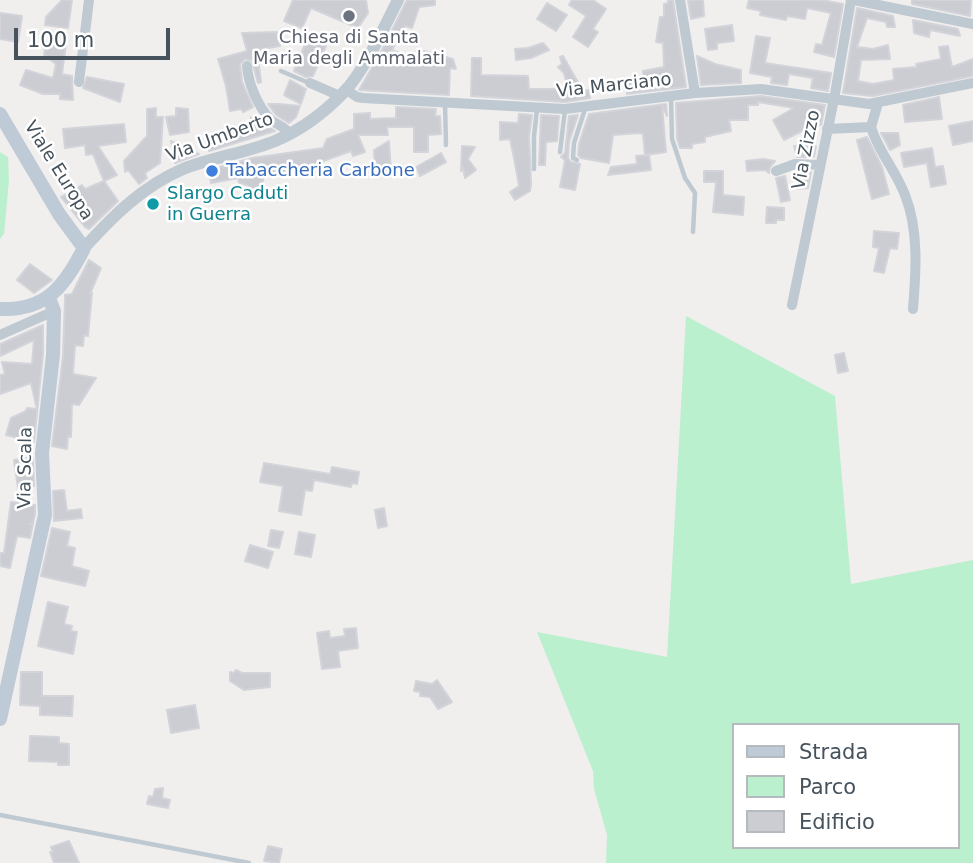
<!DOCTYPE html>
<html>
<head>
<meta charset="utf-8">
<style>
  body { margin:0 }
  #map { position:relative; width:973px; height:863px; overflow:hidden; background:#f1eeee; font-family:"DejaVu Sans",sans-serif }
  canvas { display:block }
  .legend { position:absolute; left:732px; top:723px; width:228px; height:126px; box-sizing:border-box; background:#fff; border:2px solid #b5babe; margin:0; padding:9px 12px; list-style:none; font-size:21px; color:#46525c }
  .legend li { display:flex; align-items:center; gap:14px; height:35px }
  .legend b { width:35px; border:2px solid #b5babe }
  .scale { position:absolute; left:14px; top:28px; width:156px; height:32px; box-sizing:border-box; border:4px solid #46525c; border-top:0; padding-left:9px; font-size:21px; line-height:24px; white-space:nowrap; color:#46525c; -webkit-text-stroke:5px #fff; paint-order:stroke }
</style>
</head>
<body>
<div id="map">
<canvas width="973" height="863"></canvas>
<ul class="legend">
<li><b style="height:9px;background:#becad6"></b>Strada</li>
<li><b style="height:19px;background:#bbf0ce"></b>Parco</li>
<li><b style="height:19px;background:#cbcdd3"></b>Edificio</li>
</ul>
<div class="scale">100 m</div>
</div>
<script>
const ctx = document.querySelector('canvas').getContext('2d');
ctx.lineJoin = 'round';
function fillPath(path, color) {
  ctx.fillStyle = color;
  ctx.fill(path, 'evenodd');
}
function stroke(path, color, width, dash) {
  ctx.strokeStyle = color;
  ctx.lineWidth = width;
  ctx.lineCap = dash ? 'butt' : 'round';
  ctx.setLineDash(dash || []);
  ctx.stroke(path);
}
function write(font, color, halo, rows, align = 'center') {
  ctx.font = font + ' "DejaVu Sans",sans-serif';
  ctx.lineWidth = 5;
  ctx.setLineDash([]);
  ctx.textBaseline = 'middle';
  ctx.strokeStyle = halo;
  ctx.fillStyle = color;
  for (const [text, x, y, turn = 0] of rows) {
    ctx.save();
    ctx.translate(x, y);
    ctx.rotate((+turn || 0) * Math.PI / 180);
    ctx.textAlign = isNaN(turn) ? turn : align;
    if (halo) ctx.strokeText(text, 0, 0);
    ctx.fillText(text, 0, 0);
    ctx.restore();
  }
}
const green = new Path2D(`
  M 0,152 L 8,157 L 9,180 L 4,234 L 0,239 Z
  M 686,316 L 835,396 L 851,584 L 973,560 L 973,863 L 606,863 L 607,835 L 594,789 L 593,771 L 537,632 L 667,657 ZM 733,725 L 957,725 L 957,847 L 733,847 Z`);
const building = new Path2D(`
  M 62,0 L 72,0 L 68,28 L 45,25 L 46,17 Z
  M 293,0 L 366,0 L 368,13 L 358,28 L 311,8 L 302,28 L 284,21 Z
  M 407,0 L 435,0 L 435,5 L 419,7 L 412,28 L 405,26 L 392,50 L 420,61 L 424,51 L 453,59 L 456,69 L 450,68 L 449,95 L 359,90 L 381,52 Z
  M 572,0 L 593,0 L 606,9 L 593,29 L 598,32 L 588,47 L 573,37 L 586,16 L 569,5 Z
  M 668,0 L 673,0 L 686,87 L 627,94 L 627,83 L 644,80 L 643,71 L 664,67 L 663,43 L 656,42 L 660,17 L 664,17 L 664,4 L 668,3 Z
  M 688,0 L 703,0 L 704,16 L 691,19 Z
  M 749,0 L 822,0 L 843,4 L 834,57 L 814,52 L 816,44 L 822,45 L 831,13 L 807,8 L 805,19 L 787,16 L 786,20 L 760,15 L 761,11 L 747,8 Z
  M 912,0 L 971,0 L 970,16 L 912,4 Z
  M 547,3 L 567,15 L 556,31 L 537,19 Z
  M 857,8 L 893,16 L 895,27 L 887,27 L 886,22 L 867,18 L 857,47 L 873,49 L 888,45 L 890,59 L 861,60 L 858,81 L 873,84 L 894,80 L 893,69 L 917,67 L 916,64 L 941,59 L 939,47 L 948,46 L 952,67 L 973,59 L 973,76 L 873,96 L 843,93 Z
  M 0,13 L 22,16 L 18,42 L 0,39 Z
  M 913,20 L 958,29 L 960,36 L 930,30 L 929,37 L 914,33 Z
  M 732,25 L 734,41 L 717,43 L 717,49 L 708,50 L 705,29 Z
  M 277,32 L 280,46 L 257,50 L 261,82 L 258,83 L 252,61 L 245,59 L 240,64 L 242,82 L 253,107 L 243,112 L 241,109 L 230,111 L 226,86 L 218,59 L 247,51 L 242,33 Z
  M 756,36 L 770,38 L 765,63 L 831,73 L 828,91 L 811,88 L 813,78 L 789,74 L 787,85 L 771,83 L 772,77 L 750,73 Z
  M 308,37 L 326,46 L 313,76 L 306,77 L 294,71 Z
  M 46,42 L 66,44 L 62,74 L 72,76 L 73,100 L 60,99 L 60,94 L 43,94 L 20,85 L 26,70 L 53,78 L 56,64 L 44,55 Z
  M 543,43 L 549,50 L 531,58 L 516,60 L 515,49 L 528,48 Z
  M 563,56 L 583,91 L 589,90 L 590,98 L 565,102 L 471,96 L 472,58 L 481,58 L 481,75 L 528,76 L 529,89 L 568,89 L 564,73 L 558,67 L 562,64 L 560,57 Z
  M 697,56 L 715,64 L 741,70 L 741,83 L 701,85 Z
  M 87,77 L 124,84 L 120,102 L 83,88 Z
  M 290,80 L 306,89 L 301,104 L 284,95 Z
  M 761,96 L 825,105 L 821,125 L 814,125 L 784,140 L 773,120 L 794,108 L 758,102 L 758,105 L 748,105 L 748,120 L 729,120 L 731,131 L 705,137 L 705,142 L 692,144 L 692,148 L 680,148 L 677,138 L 676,103 Z
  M 939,97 L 942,119 L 905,122 L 903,105 Z
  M 268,104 L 279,104 L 300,106 L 296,117 L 289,123 L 276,115 Z
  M 666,104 L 667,116 L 662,105 L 666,152 L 645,155 L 643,134 L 639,133 L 613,135 L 609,163 L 581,158 L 578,155 L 579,144 L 589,114 Z
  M 396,107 L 436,109 L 435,116 L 440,116 L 441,134 L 428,135 L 428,152 L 414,152 L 414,127 L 387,127 L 388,135 L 358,135 L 365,152 L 353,156 L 351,151 L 307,167 L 289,169 L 288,174 L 264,177 L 258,200 L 245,198 L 247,185 L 239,183 L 238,178 L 211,183 L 209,170 L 252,158 L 323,148 L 327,139 L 354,129 L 354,114 L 370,113 L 370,119 L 396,118 Z
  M 156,108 L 156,117 L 163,117 L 160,163 L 145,173 L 147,178 L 139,184 L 128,170 L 125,172 L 124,161 L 147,136 L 147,109 Z
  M 176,108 L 188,109 L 189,132 L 170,135 L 166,117 L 176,116 Z
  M 519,114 L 532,115 L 529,136 L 531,184 L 530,191 L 515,200 L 510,192 L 519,186 L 514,158 L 510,139 L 500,140 L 500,122 L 518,123 Z
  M 541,115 L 559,116 L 557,141 L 546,142 L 545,165 L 539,165 Z
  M 578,115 L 569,142 L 568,158 L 571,162 L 580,164 L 575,190 L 560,187 L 565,160 L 561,157 L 565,153 L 569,116 Z
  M 251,117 L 259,131 L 267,126 L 275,131 L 209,151 L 208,144 L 215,143 L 215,139 L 250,129 Z
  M 973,121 L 973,141 L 953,145 L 949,126 Z
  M 124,124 L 126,142 L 98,146 L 117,175 L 104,181 L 93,154 L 86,155 L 85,145 L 65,148 L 63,129 Z
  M 881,133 L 898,133 L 900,145 L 890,150 Z
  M 867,137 L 882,167 L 889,194 L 872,199 L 857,140 Z
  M 171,141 L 192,151 L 199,154 L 175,163 Z
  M 389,141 L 391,172 L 375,173 L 374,150 Z
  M 808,145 L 816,146 L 814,157 L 797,157 L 794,146 Z
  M 462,146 L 475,147 L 468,159 L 476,170 L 465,178 L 463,167 L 461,171 Z
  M 932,148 L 935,167 L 943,166 L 946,184 L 931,187 L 927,163 L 904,167 L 901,153 Z
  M 441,153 L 446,162 L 420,176 L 416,167 Z
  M 649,155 L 651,170 L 608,175 L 611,167 L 637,164 L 636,156 Z
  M 763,159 L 775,161 L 770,167 L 769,173 L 765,170 L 747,171 L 746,161 Z
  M 704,171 L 723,171 L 723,195 L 744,197 L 743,215 L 713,212 L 716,182 L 704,182 Z
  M 804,172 L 811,172 L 808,188 L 793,189 Z
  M 785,176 L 790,200 L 781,202 L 776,178 Z
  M 104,181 L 118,201 L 89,229 L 85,227 L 61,197 L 82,185 L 85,189 Z
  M 767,207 L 784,208 L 784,220 L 776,220 L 776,223 L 766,223 Z
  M 874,231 L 899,233 L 897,249 L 890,248 L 884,273 L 874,271 L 879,248 L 873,247 Z
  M 89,260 L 101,268 L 90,294 L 92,293 L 88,336 L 84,335 L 83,346 L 75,345 L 73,374 L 96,378 L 79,405 L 72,404 L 71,437 L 68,436 L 67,449 L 52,446 L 63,356 L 65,300 L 65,295 L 72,294 Z
  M 30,264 L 52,280 L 34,293 L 17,280 Z
  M 43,325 L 43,354 L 34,442 L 6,435 L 11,418 L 26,411 L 27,408 L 37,409 L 31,383 L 0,394 L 0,375 L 5,374 L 2,362 L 32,364 L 34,340 L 0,356 L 0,344 Z
  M 844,353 L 848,371 L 838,373 L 835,355 Z
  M 33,457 L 34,486 L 18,488 L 14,460 Z
  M 264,463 L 330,474 L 332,467 L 359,472 L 357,484 L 352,483 L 351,487 L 314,480 L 312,491 L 305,490 L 301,515 L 279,511 L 283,486 L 260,482 Z
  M 64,490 L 67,511 L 81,509 L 82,518 L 54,521 L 53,491 Z
  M 11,502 L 35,505 L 35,514 L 33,523 L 30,524 L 33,524 L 30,538 L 17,536 L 10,568 L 0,566 L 0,553 L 4,553 Z
  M 384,508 L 387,526 L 378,528 L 375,510 Z
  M 52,528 L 70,532 L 67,546 L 75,548 L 72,566 L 89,571 L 85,586 L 41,576 Z
  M 271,530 L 283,532 L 279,548 L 268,546 Z
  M 299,532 L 315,535 L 311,557 L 295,554 Z
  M 250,545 L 273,552 L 268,568 L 245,561 Z
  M 48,602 L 68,607 L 64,624 L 72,626 L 71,631 L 77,632 L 73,654 L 38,646 Z
  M 356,628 L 358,648 L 338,651 L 340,667 L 322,669 L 317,633 L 329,631 L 330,638 L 345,636 L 344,629 Z
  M 236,670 L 242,673 L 270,673 L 270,687 L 244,690 L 230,681 L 230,672 L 234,673 Z
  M 21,672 L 42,672 L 42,696 L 73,696 L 72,716 L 40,715 L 40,706 L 20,705 Z
  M 437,680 L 452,702 L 438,709 L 430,697 L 420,696 L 420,692 L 414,691 L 416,681 L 432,684 Z
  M 195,705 L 199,728 L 171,733 L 167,710 Z
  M 30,736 L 59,737 L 59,743 L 69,744 L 69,765 L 58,765 L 58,762 L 29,761 Z
  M 163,788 L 162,798 L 170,800 L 168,808 L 147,804 L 149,796 L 153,797 L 155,789 Z
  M 69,841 L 79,863 L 54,863 L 50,852 L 53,852 L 51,847 Z
  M 268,846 L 282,849 L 279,863 L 264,861 Z`);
const service = new Path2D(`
  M 281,71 L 309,83
  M 671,97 L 672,139 L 685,178 L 695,193 L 693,232
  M 445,103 L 446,145
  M 560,152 L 565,110
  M 577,160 L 573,158 L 574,143 L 585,109
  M 534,169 L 534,136 L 537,109
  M 0,815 L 249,863`);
const minor = new Path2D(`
  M 680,0 L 695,93
  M 854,0 L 973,24
  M 247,66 C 248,83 258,107 271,120 C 277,125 284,126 289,133
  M 79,82 L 89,0
  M 310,83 L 340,96
  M 347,90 L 357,97 L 363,98 L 565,109 L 695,93 L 761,89 L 869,104 L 973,83
  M 871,127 C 878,151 896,171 905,195 C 919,230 916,272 913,309
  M 827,129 L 871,127 L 878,103
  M 776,171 L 795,164 L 820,165
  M 792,305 L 835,94 L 851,0
  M 0,335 L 54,311`);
const tertiary = new Path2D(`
  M 84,248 C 113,216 143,186 183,169 C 213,157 246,153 275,141 C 301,130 325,112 344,92 C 365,70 384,27 398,0`);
const secondary = new Path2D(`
  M 0,114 L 59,214 L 84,248 C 65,286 46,311 0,309
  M 0,719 L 45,515 L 42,453 L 53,355 L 54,311 L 49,298`);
const markers = [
  [349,16,7,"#6b7280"],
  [212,171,7,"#3f7fe0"],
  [153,204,7,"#0f9aa8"]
];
const worshipNames = [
  ["Chiesa di Santa",349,38],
  ["Maria degli Ammalati",349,59]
];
const streetNames = [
  ["Via Marciano",614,86,-6],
  ["Via Umberto",220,138,-20],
  ["Via Zizzo",807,150,-79],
  ["Viale Europa",58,171,58],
  ["Via Scala",26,468,-89]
];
const shopNames = [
  ["Tabaccheria Carbone",226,171]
];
const cultureNames = [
  ["Slargo Caduti",167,194],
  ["in Guerra",167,215]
];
fillPath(green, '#bbf0ce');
fillPath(building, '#cbcdd3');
stroke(building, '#d2d4da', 2);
stroke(service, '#bec9d1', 4.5);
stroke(minor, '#bec9d1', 10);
stroke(tertiary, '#bec9d1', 12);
stroke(secondary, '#becad6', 14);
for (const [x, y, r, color] of markers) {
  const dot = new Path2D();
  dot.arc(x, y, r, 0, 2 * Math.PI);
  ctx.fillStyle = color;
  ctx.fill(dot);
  stroke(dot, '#fff', 2.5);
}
write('18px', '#5b616d', '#fff', worshipNames);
write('18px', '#46525c', '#fff', streetNames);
write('18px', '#366cbe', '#fff', shopNames, 'left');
write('18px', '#0d838f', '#fff', cultureNames, 'left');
</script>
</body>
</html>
